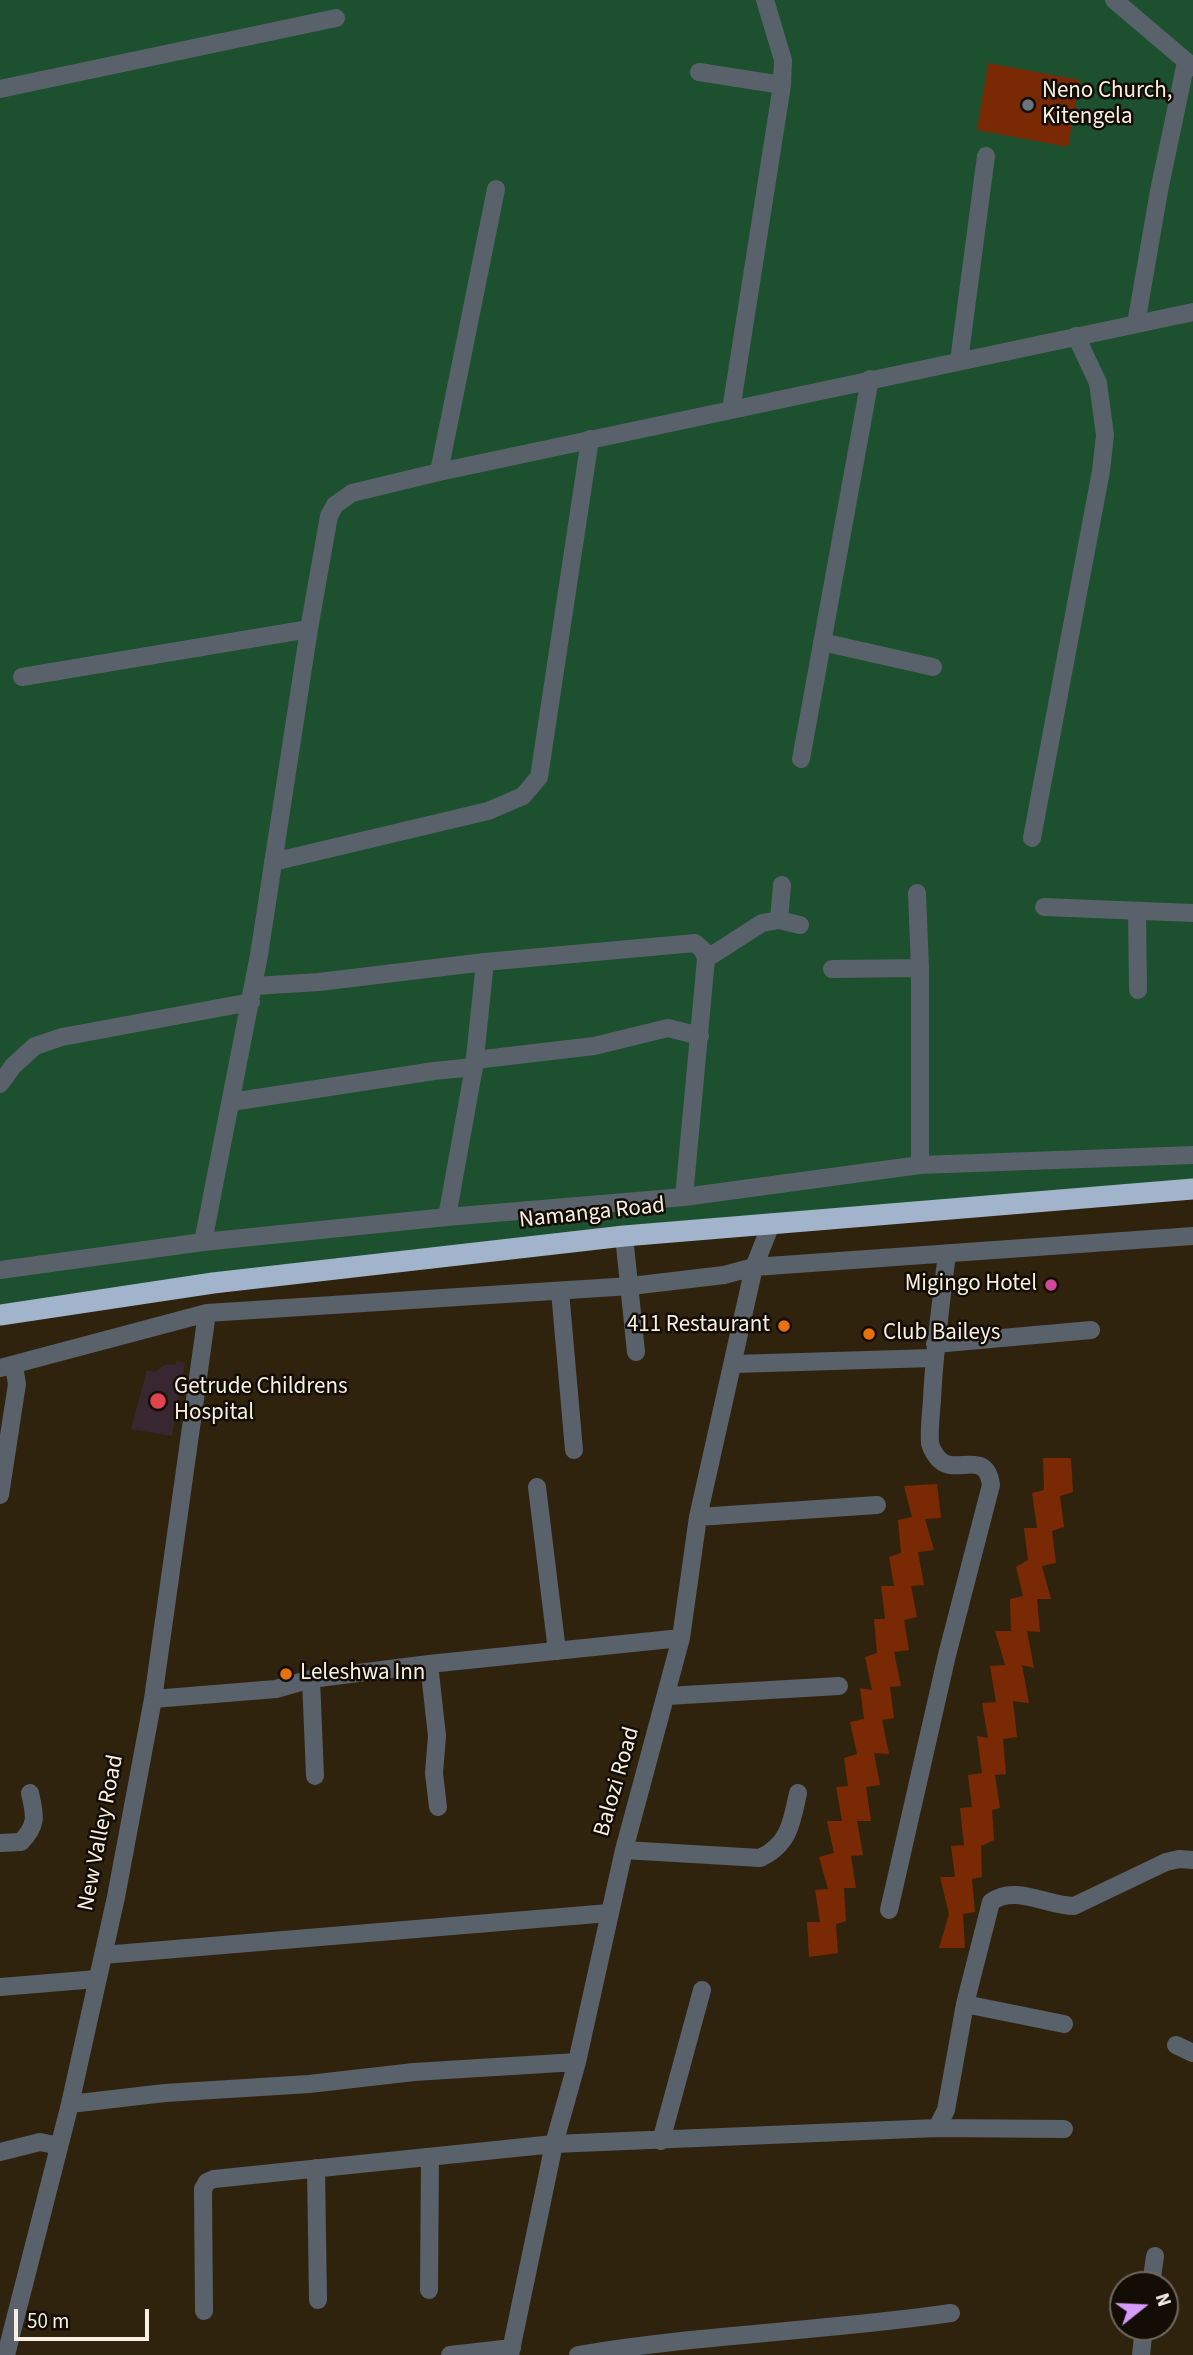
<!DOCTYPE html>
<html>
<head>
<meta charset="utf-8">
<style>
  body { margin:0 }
  #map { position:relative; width:1193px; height:2355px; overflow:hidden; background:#30230d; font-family:"Source Sans 3",sans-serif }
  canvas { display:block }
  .north { position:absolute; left:1109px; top:2271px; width:70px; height:70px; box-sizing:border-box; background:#130d05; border:2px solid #6f685e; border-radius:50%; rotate:72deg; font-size:19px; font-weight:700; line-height:28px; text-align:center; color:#f9f0e3 }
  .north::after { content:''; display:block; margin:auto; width:24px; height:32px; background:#d59bfa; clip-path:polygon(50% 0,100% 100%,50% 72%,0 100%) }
  .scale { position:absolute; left:14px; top:2309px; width:135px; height:32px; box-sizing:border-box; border:4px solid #f9f0e3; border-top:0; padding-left:9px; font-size:21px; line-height:24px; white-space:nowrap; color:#f9f0e3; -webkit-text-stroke:5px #130d05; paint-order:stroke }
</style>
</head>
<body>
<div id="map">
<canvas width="1193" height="2355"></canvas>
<div class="north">N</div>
<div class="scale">50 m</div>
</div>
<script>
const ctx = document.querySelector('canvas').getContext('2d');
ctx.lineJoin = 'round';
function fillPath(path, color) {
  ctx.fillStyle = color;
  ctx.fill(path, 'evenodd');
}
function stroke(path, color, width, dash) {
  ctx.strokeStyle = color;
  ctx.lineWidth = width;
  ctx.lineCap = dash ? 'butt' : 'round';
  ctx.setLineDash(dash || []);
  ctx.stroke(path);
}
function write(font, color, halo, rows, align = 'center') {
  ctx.font = font + ' "Source Sans 3",sans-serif';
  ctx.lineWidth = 5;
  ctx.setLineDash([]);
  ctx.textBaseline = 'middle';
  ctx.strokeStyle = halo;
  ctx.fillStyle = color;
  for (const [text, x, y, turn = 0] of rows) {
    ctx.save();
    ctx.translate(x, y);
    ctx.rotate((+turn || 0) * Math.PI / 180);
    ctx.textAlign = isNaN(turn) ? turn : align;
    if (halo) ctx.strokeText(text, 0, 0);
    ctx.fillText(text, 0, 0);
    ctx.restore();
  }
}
const medical = new Path2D(`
  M 177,1361 L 185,1363 L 172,1436 L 131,1429 L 147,1370 L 155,1372 L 163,1366 L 170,1364 L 175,1365 Z`);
const green = new Path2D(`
  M 0,0 L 1193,0 L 1193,1186 L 0,1310 Z`);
const building = new Path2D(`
  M 988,63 L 1080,80 L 1068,147 L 977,130 Z
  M 1043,1458 L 1071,1458 L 1073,1492 L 1060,1496 L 1064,1527 L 1052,1531 L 1056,1563 L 1042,1566 L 1051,1599 L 1037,1599 L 1040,1632 L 1027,1631 L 1034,1668 L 1022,1665 L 1029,1703 L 1013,1701 L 1017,1737 L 1003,1739 L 1006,1774 L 995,1775 L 1000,1808 L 992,1810 L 994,1840 L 981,1846 L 982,1877 L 972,1879 L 975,1912 L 963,1914 L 965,1948 L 939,1948 L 949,1914 L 940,1877 L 955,1877 L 951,1846 L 964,1845 L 960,1808 L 972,1807 L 968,1775 L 982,1773 L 977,1736 L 988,1738 L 982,1703 L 996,1702 L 990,1666 L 1005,1665 L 995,1631 L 1011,1631 L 1010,1599 L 1023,1596 L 1016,1567 L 1028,1560 L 1024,1528 L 1037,1528 L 1032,1493 L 1044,1490 Z
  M 937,1484 L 941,1518 L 925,1519 L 934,1550 L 918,1552 L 924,1585 L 911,1586 L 917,1617 L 904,1620 L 909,1650 L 894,1652 L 901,1686 L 890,1687 L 894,1718 L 882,1720 L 889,1754 L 874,1753 L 880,1785 L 866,1787 L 871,1821 L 857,1821 L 863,1855 L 851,1856 L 856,1888 L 844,1888 L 846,1921 L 836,1924 L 838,1953 L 809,1957 L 807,1922 L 820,1922 L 815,1890 L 828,1889 L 819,1857 L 834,1853 L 827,1821 L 842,1821 L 836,1787 L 848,1786 L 844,1758 L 857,1754 L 850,1722 L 864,1719 L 860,1688 L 872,1690 L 865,1657 L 877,1653 L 874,1619 L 885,1619 L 881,1586 L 894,1586 L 889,1557 L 901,1553 L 898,1520 L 912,1517 L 904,1486 Z`);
const minor = new Path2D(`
  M 1114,0 L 1193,67
  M 699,72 L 782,85
  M 0,89 L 336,18
  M 1136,324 L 1159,191 L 1186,62
  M 959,361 L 986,156
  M 731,410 L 782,85 L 783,60 L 765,0
  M 439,472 L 1193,312
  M 822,642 L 933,667
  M 22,677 L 309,629
  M 801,759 L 870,379
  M 1032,838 L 1101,471 L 1105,435 L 1098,383 L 1076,336
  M 273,862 L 488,811 L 523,796 L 539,777 L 590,439
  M 917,893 L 920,968 L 920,1165
  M 1044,907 L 1193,913
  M 1137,911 L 1138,990
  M 779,920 L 782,885
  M 706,959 L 762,923 L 779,920 L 800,925
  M 832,969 L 920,968
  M 254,986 L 319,982 L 485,962
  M 475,1060 L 594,1046 L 668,1028 L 700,1036
  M 0,1084 L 13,1066 L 35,1046 L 62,1037 L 251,1002
  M 231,1102 L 434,1071 L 474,1067
  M 447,1217 L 474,1067 L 485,962 L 695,943 L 703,950 L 706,959 L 684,1197
  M 624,1236 L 636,1352
  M 203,1242 L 259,955 L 309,629 L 329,516 L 335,505 L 352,493 L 439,472 L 496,189
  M 0,1270 L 203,1242 L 447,1217 L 684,1197 L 920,1165 L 1193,1155
  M 560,1291 L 574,1450
  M 935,1344 L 1091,1330
  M 734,1364 L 933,1358
  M 0,1368 L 207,1313 L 631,1286 L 724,1275 L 754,1267 L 1193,1236
  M 537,1487 L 557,1651
  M 0,1495 L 17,1384 L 14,1366
  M 698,1517 L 877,1505
  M 429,1664 L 681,1638
  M 311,1679 L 315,1776
  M 667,1696 L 839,1686
  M 153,1699 L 276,1689 L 311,1679 L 429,1664 L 437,1736 L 434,1773 L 438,1807
  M 0,1843 L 21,1842 C 38,1824 35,1815 30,1793
  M 624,1850 L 760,1858 C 789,1845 792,1822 798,1793
  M 889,1910 L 947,1655 L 991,1485 C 986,1446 953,1479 937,1457 C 934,1453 931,1448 930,1443 C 929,1429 931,1413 932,1400 C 934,1351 941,1303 947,1254
  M 103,1955 L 609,1913
  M 0,1987 L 97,1979
  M 965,2004 L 1064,2024
  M 1176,2045 L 1193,2053
  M 70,2104 L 165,2093 L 309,2084 L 414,2072 L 577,2062
  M 937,2128 L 1064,2129
  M 661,2141 L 702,1990
  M 0,2152 L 40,2142 L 59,2146
  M 316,2168 L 318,2300
  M 1151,2285 L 1155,2256
  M 429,2290 L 430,2157
  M 204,2311 L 203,2189 L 207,2182 L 214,2179 L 554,2144 L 937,2128 L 946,2110 L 965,2004 L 991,1902 C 1015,1884 1047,1906 1074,1906 L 1166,1862 L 1179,1859 L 1193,1860
  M 6,2355 L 70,2104 L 116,1897 L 153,1699 L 207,1313
  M 450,2355 L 512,2348
  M 510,2355 L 554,2144 L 577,2062 L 624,1850 L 681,1638 L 698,1517 L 754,1267 L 772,1222
  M 578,2355 C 702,2334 828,2331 951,2313
  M 1141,2355 L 1144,2327`);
const highway = new Path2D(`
  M 0,1315 L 213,1283 L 624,1236 L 1193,1189`);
const markers = [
  [1028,105,7,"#6b7280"],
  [1051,1285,7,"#d1479c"],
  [784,1326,7,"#e8710a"],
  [869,1334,7,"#e8710a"],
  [158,1401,9,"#e0444e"],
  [286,1674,7,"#e8710a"]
];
const poiNames = [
  ["Neno Church,",1042,92],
  ["Kitengela",1042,118],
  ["Migingo Hotel",1037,1285,"right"],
  ["411 Restaurant",770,1326,"right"],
  ["Club Baileys",883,1334],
  ["Getrude Childrens",174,1388],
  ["Hospital",174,1414],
  ["Leleshwa Inn",300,1674]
];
const streetNames = [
  ["Namanga Road",592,1214,-6],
  ["Balozi Road",618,1782,-74],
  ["New Valley Road",102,1833,-79]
];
fillPath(medical, '#382730');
fillPath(green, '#1c502f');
fillPath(building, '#792a04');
stroke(minor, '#59616a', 18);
stroke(highway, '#a1b4cb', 21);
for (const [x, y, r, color] of markers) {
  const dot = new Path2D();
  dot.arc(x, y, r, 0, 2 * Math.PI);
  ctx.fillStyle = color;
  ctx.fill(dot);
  stroke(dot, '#130d05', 2.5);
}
write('23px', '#f9f0e3', '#130d05', poiNames, 'left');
write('23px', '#f9f0e3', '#130d05', streetNames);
</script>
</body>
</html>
